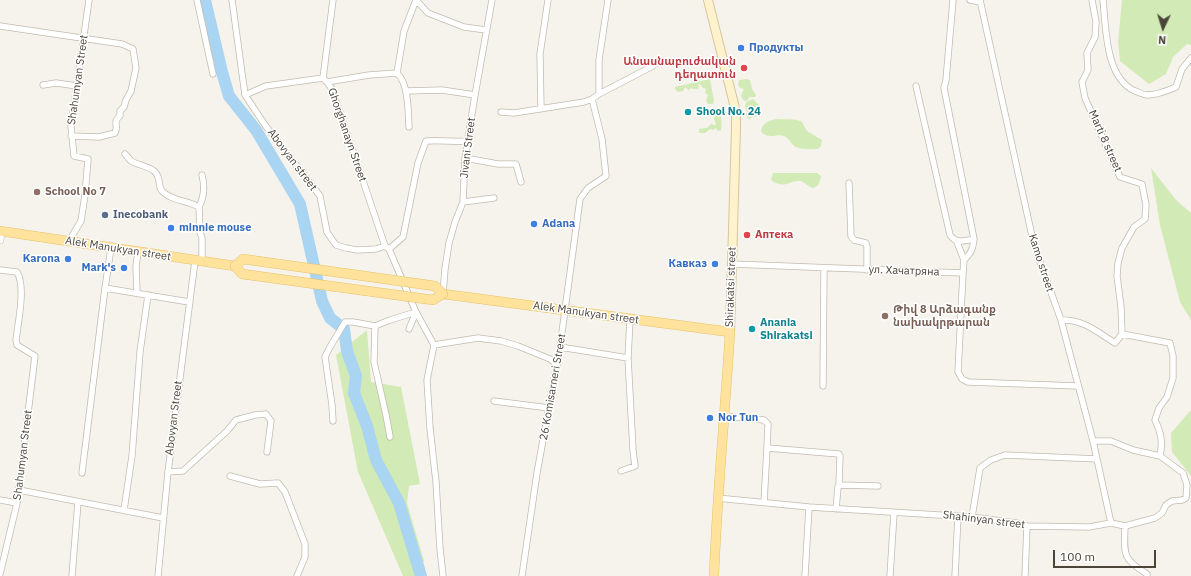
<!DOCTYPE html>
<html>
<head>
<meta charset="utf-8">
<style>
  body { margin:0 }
  #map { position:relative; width:1191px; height:576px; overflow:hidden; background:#f6f3ec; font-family:"IBM Plex Sans",sans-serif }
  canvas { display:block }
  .north { position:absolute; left:1143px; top:8px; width:40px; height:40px; -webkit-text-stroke:3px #fff; paint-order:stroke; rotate:184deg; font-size:11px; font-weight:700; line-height:16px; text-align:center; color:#4b4439 }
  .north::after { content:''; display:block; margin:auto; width:14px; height:18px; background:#4b4439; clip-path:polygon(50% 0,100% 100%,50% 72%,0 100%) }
  .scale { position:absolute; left:1053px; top:550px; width:103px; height:18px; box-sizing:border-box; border:2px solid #4b4439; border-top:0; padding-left:5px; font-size:12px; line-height:14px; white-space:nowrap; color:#4b4439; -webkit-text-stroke:3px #fff; paint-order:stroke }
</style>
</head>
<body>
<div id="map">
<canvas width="1191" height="576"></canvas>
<div class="north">N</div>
<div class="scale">100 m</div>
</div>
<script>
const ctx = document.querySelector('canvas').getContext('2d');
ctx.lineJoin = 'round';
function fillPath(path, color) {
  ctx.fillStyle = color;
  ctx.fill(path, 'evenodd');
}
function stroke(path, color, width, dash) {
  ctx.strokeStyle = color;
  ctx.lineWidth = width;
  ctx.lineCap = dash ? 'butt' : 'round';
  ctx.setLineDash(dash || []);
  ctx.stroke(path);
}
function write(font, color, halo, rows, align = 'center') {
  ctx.font = font + ' "IBM Plex Sans","Noto Sans Armenian",sans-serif';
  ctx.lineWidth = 3;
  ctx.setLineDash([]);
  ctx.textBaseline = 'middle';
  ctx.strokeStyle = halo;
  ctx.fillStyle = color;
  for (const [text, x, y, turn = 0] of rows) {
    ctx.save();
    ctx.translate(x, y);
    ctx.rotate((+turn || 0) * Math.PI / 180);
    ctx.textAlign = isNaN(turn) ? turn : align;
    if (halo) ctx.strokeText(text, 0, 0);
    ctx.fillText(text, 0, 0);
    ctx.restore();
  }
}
const green = new Path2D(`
  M 1122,0 L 1191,0 L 1191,45 L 1187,44 L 1173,57 L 1166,74 L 1149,84 L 1120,61 L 1118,42 Z
  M 710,79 L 714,101 L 713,104 L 708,104 L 706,101 L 708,95 L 705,93 L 706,89 L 702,87 L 700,84 L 698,85 L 699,87 L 698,89 L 693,89 L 691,88 L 689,90 L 685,87 L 683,91 L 678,92 L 675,89 L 675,87 Z
  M 747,79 L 750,80 L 752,89 L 756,95 L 755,97 L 750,97 L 746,101 L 743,100 L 741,95 L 744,89 L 740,88 L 738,85 L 739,80 Z
  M 753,99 L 760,106 L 760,116 L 753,117 L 749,119 L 746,116 L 747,112 L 745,106 L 746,102 Z
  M 716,108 C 722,112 722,123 721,130 L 719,131 L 717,130 L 716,128 L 713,130 L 710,129 L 705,133 L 699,133 L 699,129 L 707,128 L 711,124 L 715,125 L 716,125 L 714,118 L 715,116 L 713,114 L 713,109 Z
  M 777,119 C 785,120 795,118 802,122 L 805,128 L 807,131 L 822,140 L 821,146 L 818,149 C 812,149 802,150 796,147 C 791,144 790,139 784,136 C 775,133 770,140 761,132 C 761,124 769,120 777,119 Z
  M 1151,168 L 1176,200 L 1191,213 L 1191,320 L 1180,302 L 1160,225 Z
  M 773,173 L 817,173 L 821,176 L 819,184 L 814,188 C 808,187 805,182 800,181 C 789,180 785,190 771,180 Z
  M 367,330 L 371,382 L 401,387 L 420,484 L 409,486 L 407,503 L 424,561 L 416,576 L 403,576 L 358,472 L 336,355 Z
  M 1191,410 L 1191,476 L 1172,452 L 1171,433 Z`);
const river = new Path2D(`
  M 205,0 L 222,72 L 229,96 L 256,130 L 300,204 L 322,301 L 330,318 L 344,329 L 347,351 L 356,376 L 354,393 L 367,426 L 376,460 L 399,503 L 421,576`);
const minor = new Path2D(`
  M 197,0 L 213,74
  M 232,0 L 245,95 L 265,125 L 320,196 L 327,232 L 331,238 L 336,245 L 346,248 L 357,250 L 376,249 L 385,246 L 389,249 L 416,312 L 434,345 L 478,338 L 501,341 L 518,346 L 550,359 L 557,365
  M 333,0 L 323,78 L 327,82 L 332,89 L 385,246
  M 953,0 L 946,80 L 944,88 L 974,239 C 973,249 971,253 964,260
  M 970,0 L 980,2
  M 980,0 L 1034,245 L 1061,320 L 1093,441 L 1111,523
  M 1092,0 L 1096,22 L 1095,37 L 1087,53 L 1088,70 L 1082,82 L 1085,98 L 1120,177 L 1142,184 L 1146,205 L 1145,219 L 1134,227 L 1122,248 L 1118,263 L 1117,276 L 1121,307 L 1122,334
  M 1103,0 C 1106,27 1105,78 1135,91 C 1139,92 1143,95 1147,95 C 1157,95 1167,91 1176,87 L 1182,69 L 1191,58
  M 0,26 L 122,44 L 133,49 L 136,68 L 131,91 L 126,100 L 124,107 L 120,111 L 120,116 C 112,122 119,126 115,133 L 99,137 L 71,136
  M 397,73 L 404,31 L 416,0 L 428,13 L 464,27 L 486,30
  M 327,82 L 369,75 L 397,73 C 409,84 408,112 409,127
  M 43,85 L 56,83 L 77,86
  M 916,86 L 950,235 C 956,244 964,241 974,239
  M 406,91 L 442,90 L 475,95
  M 599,94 L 653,66
  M 245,95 L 266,86 L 323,78
  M 541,109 L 540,54 L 548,0
  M 501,112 L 514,113 L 584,102 L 592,99
  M 125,154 C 127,156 129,159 131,161 C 138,165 148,166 154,171 C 162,178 157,185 162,191 C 170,200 188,201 199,207 L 200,232 L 202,238 L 202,262
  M 465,158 L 498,164 L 516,164 L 521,182
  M 849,183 L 851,236 L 854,240 L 866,243 L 867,247 L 867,270
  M 463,202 L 494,198
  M 199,207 C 204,197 205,186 202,175
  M 69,241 L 81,221 L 85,195 L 88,159 L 74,156 L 71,126 L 89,0
  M 957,242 L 964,260 L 963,273
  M 389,249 L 403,237 L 418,163 L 426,141 C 440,140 454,142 468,141
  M 732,264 L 963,273 L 958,372 L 962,379 L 968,382 L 1078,386
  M 0,270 L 17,272 C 26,286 18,323 16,340 L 17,345 L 35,356 L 17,503 L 0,574
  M 105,288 L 189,302
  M 137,293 L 136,266 L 138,252
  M 443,294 L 445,269 L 449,243 L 455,222 L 463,202 L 465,158 L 475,95 L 492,0
  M 1061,320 C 1083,319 1097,332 1115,343 L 1122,334
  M 434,345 L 427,380 L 430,428 L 436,482 L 440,549 L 443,576
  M 560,347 L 628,358
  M 823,386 L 824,268
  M 494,401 L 549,408
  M 724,416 L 764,420 L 768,424 L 767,448 L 839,454 L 840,456 L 839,485
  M 333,421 L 332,405 L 325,357 L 330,347 L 345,322 L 353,322 L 375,326
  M 390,437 L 386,415 L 374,362 L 375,326 L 390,320 L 416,312 L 409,329
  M 1093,441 L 1111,441 L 1133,450 L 1160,456 C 1163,441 1161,433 1155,420 L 1159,408 L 1167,397 L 1173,378 L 1173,356 L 1170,343 L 1122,334
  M 621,471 L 635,466 L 633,450 L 628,358 L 630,319
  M 168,472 L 183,471 L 227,431 L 236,420 L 255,415 L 266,414 L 271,421 L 267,452
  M 82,473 L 105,288 L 111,248
  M 230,476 L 260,484 L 278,483 L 285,492 L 305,544 L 305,557 L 297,576
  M 19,490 L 163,518
  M 717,498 L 809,507 L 972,517 L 1016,523 L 1027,526 L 1089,527 L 1111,523 L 1125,526 L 1155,518 L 1162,513 L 1166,505 L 1172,501 L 1182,500 L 1186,498 L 1187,485 L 1183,473 L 1160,456
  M 0,500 L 17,503
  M 764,502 L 767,448
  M 836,509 L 838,487 L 839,485 L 878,486
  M 124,510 L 132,456 L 140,352 L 148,295
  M 972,517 L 980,468 L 991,460 L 1005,455 L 1097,459
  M 1125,526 C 1124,554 1122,559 1147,574 L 1147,576
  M 72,576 L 78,502
  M 158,576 L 168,472 L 195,261
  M 522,576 L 537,473 L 560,347 L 580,199 L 588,188 L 606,176 L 602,139 L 592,99 L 599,94 L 599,60 L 608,0
  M 805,576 L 809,507
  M 890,576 L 894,513
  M 955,576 L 958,516
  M 1025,576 L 1027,526`);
const tertiary = new Path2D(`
  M 0,240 L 1,231`);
const secondary = new Path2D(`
  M 708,0 L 736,112 L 736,127 L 730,332`);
const primary = new Path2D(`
  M 0,231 L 235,266
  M 443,294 L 730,332 C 725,414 717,495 714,576`);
const primaryBridge = new Path2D(`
  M 243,259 L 435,286 L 443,294 L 433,300 L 242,274 L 235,266 Z`);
const markers = [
  [741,48,4,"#3f7fe0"],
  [744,68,4,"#e0444e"],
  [688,112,4,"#0f9aa8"],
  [37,192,4,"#8d6e63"],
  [105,215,4,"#5c6f8a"],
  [534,224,4,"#3f7fe0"],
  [171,228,4,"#3f7fe0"],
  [747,235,4,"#e0444e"],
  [68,259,4,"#3f7fe0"],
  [715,264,4,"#3f7fe0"],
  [124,268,4,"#3f7fe0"],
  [885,316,4,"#8d6e63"],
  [752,329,4,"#0f9aa8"],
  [710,418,4,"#3f7fe0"]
];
const shopNames = [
  ["Продукты",749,48],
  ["Adana",542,224],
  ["minnie mouse",179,228],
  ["Karona",60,259,"right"],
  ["Кавказ",707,264,"right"],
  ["Mark's",116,268,"right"],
  ["Nor Tun",718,418]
];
const healthNames = [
  ["Անասնաբուժական",736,62],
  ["դեղատուն",736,75],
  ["Аптека",755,235,"left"]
];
const streetNames = [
  ["Shahumyan Street",78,80,-82],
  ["Ghorghanayn Street",347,135,71],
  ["Marti 8 street",1105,141,66],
  ["Jivani Street",468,148,-83],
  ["Abovyan street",292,160,53],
  ["Alek Manukyan street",118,249,9],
  ["Kamo street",1041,263,72],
  ["ул. Хачатряна",904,271,2],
  ["Shirakatsi street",731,287,-88],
  ["Alek Manukyan street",586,313,8],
  ["26 Komisarneri Street",553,387,-80],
  ["Abovyan Street",174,418,-83],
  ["Shahumyan Street",23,455,-83],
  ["Shahinyan street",984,520,7]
];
const cultureNames = [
  ["Shool No. 24",696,112],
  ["Anania",760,323],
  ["Shirakatsi",760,336]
];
const educationNames = [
  ["School No 7",45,192],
  ["Թիվ 8 Արձագանք",893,310],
  ["նախակրթարան",893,323]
];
const serviceNames = [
  ["Inecobank",113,215]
];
fillPath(green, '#d2eab5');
stroke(river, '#a9d4f2', 12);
stroke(minor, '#c2bbae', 7);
stroke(tertiary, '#c2bbae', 8);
stroke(secondary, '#d6c79b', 10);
stroke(primary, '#e6c16a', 10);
stroke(minor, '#fff', 5.5);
stroke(tertiary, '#fff', 7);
stroke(secondary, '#fff3cd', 8);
stroke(primary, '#ffe39c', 9);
stroke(primaryBridge, '#e6c16a', 10, []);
stroke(primaryBridge, '#ffe39c', 9);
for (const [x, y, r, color] of markers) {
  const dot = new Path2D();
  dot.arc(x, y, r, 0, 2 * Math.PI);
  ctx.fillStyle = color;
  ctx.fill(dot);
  stroke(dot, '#fff', 1.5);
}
write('bold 11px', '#366cbe', '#fff', shopNames, 'left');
write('bold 11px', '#be3a42', '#fff', healthNames, 'right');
write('11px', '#4b4439', '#fff', streetNames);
write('bold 11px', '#0d838f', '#fff', cultureNames, 'left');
write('bold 11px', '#785e54', '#fff', educationNames, 'left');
write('bold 11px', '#4e5e75', '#fff', serviceNames, 'left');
</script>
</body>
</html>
